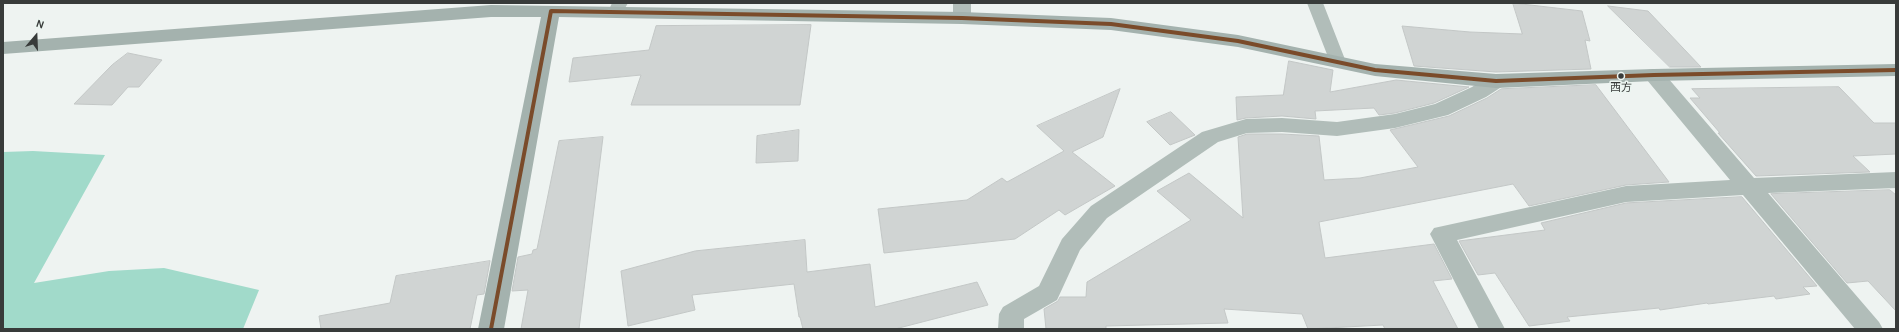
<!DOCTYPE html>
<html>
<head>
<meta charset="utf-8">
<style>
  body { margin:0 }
  #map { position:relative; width:1899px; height:332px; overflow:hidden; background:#eef3f1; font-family:Karla,sans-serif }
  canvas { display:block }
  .frame { position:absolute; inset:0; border:4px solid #383b3a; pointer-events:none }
  .north { position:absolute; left:16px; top:16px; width:40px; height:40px; -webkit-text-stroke:3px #ecf5f1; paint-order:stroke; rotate:19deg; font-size:11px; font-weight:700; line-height:16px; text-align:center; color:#383b3a }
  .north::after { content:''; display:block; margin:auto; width:14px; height:18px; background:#383b3a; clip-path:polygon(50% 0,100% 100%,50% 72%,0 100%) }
</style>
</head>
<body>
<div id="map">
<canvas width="1899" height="332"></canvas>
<div class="frame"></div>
<div class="north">N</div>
</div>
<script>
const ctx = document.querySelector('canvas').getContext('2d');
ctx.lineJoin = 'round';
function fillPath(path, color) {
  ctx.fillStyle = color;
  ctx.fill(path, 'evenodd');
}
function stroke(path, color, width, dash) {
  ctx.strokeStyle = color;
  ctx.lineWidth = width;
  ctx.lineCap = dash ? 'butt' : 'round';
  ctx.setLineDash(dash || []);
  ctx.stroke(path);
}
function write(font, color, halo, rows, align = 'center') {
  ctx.font = font + ' Karla,"Noto Sans JP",sans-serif';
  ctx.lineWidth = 3;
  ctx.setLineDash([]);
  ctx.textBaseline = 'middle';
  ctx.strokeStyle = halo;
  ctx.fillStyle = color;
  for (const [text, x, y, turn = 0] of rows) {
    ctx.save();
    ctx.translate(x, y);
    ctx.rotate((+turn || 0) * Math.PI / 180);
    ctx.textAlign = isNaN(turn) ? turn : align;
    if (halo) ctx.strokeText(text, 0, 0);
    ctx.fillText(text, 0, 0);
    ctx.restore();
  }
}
const forest = new Path2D(`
  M 33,151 L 105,155 L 34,283 L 109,271 L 164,268 L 259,290 L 243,329 L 3,329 L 3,152 Z`);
const building = new Path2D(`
  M 1513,3 L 1582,11 L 1590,41 L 1585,40 L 1591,69 L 1496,72 L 1414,66 L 1402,26 L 1470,32 L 1522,34 Z
  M 1608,6 L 1648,11 L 1701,67 L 1670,67 Z
  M 811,25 L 800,105 L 631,105 L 641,75 L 569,82 L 573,58 L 649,50 L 656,26 Z
  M 128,53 L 162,60 L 139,87 L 128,87 L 112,105 L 74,104 L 112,65 Z
  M 1289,61 L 1333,70 L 1330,92 L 1396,80 L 1469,87 L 1434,103 L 1395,113 L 1379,115 L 1374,108 L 1315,111 L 1316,119 L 1282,116 L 1246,118 L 1237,120 L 1236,97 L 1283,95 Z
  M 1596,85 L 1669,182 L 1626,185 L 1529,206 L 1513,184 L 1319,222 L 1325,258 L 1434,244 L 1452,279 L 1433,281 L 1458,329 L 1385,329 L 1383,325 L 1308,329 L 1302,314 L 1224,309 L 1228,323 L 1106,326 L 1106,329 L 1046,329 L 1044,309 L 1058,301 L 1060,297 L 1086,297 L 1087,282 L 1191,220 L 1157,191 L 1189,173 L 1243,218 L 1238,137 L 1247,134 L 1282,134 L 1319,136 L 1324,180 L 1360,178 L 1418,167 L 1390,130 L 1449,116 L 1487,98 L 1501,89 Z
  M 1839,87 L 1874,123 L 1896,123 L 1896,154 L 1853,156 L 1870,172 L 1756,176 L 1718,133 L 1720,133 L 1690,98 L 1700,98 L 1692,89 Z
  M 1120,89 L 1103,137 L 1072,152 L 1115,186 L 1065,215 L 1059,210 L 1015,239 L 884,253 L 878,209 L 967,200 L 1002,178 L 1007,182 L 1064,151 L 1037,126 Z
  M 1171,112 L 1195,135 L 1170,145 L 1147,122 Z
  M 799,130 L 798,161 L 756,163 L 757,136 Z
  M 603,137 L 579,329 L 521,329 L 528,290 L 512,291 L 518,257 L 532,254 L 533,250 L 537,249 L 559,141 Z
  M 1890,190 L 1896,195 L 1896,311 L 1868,281 L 1847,283 L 1771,194 Z
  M 1742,197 L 1817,286 L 1803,287 L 1810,294 L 1776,299 L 1774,296 L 1708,304 L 1707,303 L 1660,310 L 1659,308 L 1567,317 L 1570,321 L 1529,326 L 1495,273 L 1478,275 L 1459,241 L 1545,230 L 1541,223 L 1626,203 Z
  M 805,240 L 807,272 L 870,264 L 875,307 L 977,282 L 988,305 L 895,329 L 803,329 L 800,317 L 799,317 L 794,284 L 692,295 L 695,310 L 628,326 L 621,271 L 695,251 Z
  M 490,261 L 484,294 L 477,295 L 470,329 L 321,329 L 319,316 L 390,303 L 396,276 Z`);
const lane = new Path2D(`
  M 612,3 L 628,3 L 621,15 L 616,17 L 611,15 L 608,12 Z
  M 1307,3 L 1323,3 L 1346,62 L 1344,66 L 1338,67 L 1332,66 L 1330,62 Z`);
const street = new Path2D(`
  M 953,3 L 971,3 L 971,18 L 969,22 L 962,24 L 955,22 L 953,18 Z
  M 1654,69 L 1661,70 L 1754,178 L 1896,172 L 1896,188 L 1768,193 L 1879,322 L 1883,329 L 1855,329 L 1743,195 L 1626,202 L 1457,240 L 1505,329 L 1479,329 L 1430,234 L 1434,228 L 1626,186 L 1730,180 L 1647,80 L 1644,75 L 1647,70 Z
  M 1496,74 L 1503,76 L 1506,81 L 1503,86 L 1486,97 L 1448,115 L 1395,128 L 1337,136 L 1282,132 L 1247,133 L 1218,142 L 1107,218 L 1080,250 L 1057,300 L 1024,319 L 1024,329 L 998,329 L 999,314 L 1003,307 L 1039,286 L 1062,239 L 1091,206 L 1202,132 L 1246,119 L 1282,118 L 1337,122 L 1395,114 L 1435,104 L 1472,87 L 1489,76 Z`);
const secondary = new Path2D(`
  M 491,5 L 962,12 L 1111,18 L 1238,35 L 1375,64 L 1496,74 L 1654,69 L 1896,64 L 1896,76 L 1654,81 L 1496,88 L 1375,76 L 1238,47 L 1111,30 L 962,24 L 559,17 L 504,329 L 478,329 L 541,17 L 491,17 L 3,54 L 3,42 Z`);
const bus1 = new Path2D(`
  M 491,329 L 551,11 L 962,18 L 1111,24 L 1238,41 L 1375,70 L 1496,81 L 1654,75 L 1896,70`);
const markers = [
  [1621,76,3.5,"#383b3a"]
];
const busNames = [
  ["西方",1621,88]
];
fillPath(forest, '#a1daca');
fillPath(building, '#d0d4d3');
stroke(building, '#c3c7c6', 1);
fillPath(lane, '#b1bdb9');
fillPath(street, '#b1bdb9');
fillPath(secondary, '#a4b2ae');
stroke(bus1, '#7a4b2a', 4);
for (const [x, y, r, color] of markers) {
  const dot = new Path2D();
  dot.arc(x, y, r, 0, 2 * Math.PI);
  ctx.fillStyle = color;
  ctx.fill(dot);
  stroke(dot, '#ecf5f1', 1.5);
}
write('11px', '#383b3a', '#ecf5f1', busNames);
</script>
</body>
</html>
